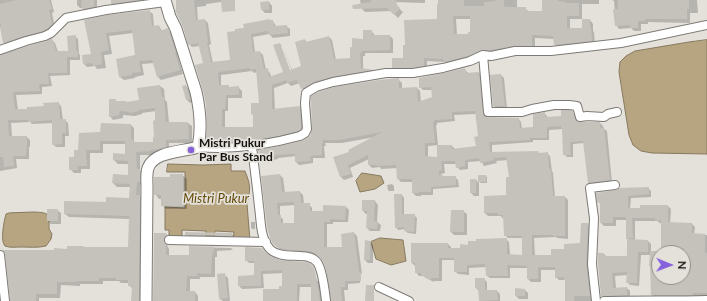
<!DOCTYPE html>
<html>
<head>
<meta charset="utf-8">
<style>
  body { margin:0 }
  #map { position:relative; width:707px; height:301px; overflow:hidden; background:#e4e1db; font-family:Lato,sans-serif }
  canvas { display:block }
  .north { position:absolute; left:651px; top:245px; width:40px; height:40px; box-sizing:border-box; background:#e4e1db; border:1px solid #918f8a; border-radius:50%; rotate:91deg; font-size:11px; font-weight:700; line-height:16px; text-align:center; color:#141311 }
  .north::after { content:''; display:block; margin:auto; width:14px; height:18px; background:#8761dc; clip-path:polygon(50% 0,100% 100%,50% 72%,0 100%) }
</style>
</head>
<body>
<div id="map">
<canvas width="707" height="301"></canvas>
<div class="north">N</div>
</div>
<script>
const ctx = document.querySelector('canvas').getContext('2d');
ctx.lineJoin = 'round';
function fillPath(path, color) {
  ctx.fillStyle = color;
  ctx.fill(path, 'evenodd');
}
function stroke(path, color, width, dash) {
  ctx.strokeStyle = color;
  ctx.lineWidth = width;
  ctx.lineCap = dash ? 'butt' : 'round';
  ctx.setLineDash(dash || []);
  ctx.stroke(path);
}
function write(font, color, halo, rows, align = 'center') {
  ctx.font = font + ' Lato,sans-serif';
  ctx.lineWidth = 3.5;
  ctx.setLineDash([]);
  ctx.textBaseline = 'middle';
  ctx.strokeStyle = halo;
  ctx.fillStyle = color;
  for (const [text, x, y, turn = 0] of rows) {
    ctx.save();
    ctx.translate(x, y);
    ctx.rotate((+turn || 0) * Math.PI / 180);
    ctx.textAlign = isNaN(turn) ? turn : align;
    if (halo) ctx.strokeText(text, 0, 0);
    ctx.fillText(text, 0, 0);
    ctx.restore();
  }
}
const water = new Path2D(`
  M 707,40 L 707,154 L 652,153 L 641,151 L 633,145 L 629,135 L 619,72 L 620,62 L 626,56 L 635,51 L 689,42 Z
  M 168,164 L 203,165 L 231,164 L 231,171 L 245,171 C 248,179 251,186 249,194 C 249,198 247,200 247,204 L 250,241 L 233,240 L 234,232 L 215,231 L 214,239 L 206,239 L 206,231 L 182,230 L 182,238 L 169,237 L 169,230 L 165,230 L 165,207 L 185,208 L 185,172 L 167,172 Z
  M 362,173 L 381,176 L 384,183 L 375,189 L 360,192 L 356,181 Z
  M 35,212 C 51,213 49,214 49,229 L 52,234 L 51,239 L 46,246 C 38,248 29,247 21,247 C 15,247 10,248 5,246 C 0,241 4,221 6,214 L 9,213 Z
  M 380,238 L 403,240 L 406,261 L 391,265 L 376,259 L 371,242 Z`);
const shadow = new Path2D(`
  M 0,0 L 51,0 L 54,12 L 52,13 L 55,28 L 8,46 L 4,43 L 1,28 L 0,28 Z
  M 77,0 L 97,0 L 97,10 L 86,12 L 83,8 L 80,8 L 77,5 Z
  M 112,0 L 154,0 L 115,7 L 112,3 Z
  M 177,0 L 228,0 L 223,4 L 221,2 L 206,4 L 206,6 L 197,7 L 198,21 L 205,20 L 208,23 L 211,44 L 209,45 L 213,63 L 231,60 L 236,32 L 272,21 L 275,24 L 276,27 L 286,26 L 290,29 L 290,36 L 273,38 L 269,34 L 253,37 L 255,52 L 260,52 L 263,55 L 266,70 L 267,70 L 270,73 L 271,77 L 284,72 L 280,44 L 282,46 L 280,46 L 291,75 L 293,74 L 283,47 L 292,70 L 302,66 L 305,40 L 307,42 L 329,37 L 332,40 L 336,60 L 351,59 L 364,40 L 371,31 L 374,34 L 374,36 L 390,36 L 393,39 L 393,53 L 365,53 L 365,56 L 363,56 L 363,70 L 373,70 L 375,73 L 304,91 L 302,88 L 300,83 L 291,86 L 288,83 L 274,88 L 275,110 L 299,107 L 302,110 L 303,132 L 265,141 L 227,145 L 210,145 L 207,142 L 208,126 L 204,64 L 200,46 L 192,47 L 189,44 ZM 252,71 L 254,73 L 257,72 L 260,104 L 252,104 L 252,114 L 254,116 L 254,129 L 225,128 L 225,111 L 228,111 L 228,98 L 242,98 L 242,91 L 239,88 L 230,88 L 228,86 L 221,86 L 221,75 Z
  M 360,0 L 425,0 L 425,3 L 392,2 L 403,12 L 398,18 L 391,11 L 365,12 L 362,9 Z
  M 438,0 L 517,0 L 517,9 L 525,8 L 529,12 L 543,12 L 543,0 L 599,0 L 599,4 L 582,4 L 582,19 L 570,19 L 570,29 L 583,29 L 590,20 L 593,24 L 593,31 L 594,32 L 595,44 L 558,48 L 555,45 L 554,39 L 535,38 L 535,48 L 448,65 L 445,62 L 427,61 L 427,69 L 397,70 L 393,67 L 404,59 L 438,20 ZM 456,19 L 471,19 L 471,33 L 470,35 L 457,35 Z
  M 612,0 L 697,0 L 698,13 L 690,13 L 690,23 L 648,22 L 648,24 L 641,24 L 641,31 L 634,31 L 631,28 L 619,29 L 616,25 L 614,1 Z
  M 269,2 L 272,6 L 272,13 L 265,13 L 262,10 Z
  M 149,11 L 153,14 L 154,27 L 159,26 L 162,31 L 167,29 L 171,33 L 179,57 L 178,57 L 183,74 L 161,80 L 158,77 L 154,63 L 142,64 L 144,75 L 135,77 L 135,78 L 124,80 L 120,77 L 136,56 L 133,33 L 109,36 L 112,54 L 104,55 L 106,68 L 97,69 L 95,66 L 87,67 L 84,64 L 92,55 L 86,21 Z
  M 75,36 L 78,39 L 79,54 L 80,55 L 80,60 L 70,60 L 70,75 L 50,76 L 52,86 L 42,87 L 42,94 L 16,95 L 18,110 L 45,107 L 58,103 L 61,106 L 63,120 L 65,120 L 68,123 L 69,136 L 65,136 L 65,147 L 56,147 L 53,144 L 53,123 L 32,124 L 30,122 L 11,123 L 12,137 L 27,137 L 30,140 L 30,147 L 29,147 L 29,159 L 16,159 L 17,168 L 0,171 L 0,56 L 52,40 L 55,43 L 58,52 L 69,52 Z
  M 464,69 L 468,73 L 479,73 L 482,76 L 486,118 L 518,118 L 521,122 L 522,129 L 534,128 L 544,113 L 547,116 L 547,118 L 562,117 L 572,112 L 575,115 L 578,123 L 600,123 L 603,126 L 603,128 L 607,131 L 612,183 L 592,186 L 589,183 L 584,143 L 573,144 L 573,157 L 567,157 L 564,154 L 563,129 L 549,130 L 549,140 L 533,140 L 533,142 L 492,145 L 492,153 L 539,154 L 547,153 L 550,156 L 552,171 L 553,173 L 555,197 L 565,197 L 568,200 L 568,239 L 557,238 L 556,237 L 534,238 L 535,256 L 552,256 L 565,250 L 581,244 L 588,224 L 591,227 L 593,301 L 566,301 L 566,280 L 559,280 L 556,277 L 556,270 L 541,270 L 541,282 L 531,282 L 528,279 L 528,268 L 510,268 L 510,278 L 490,278 L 486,275 L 486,267 L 469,268 L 469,275 L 458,274 L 455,271 L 455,260 L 442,260 L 442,281 L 434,281 L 434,282 L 426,278 L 423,276 L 419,276 L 416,272 L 415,266 L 412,263 L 448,244 L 451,247 L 451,249 L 461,249 L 469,246 L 506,239 L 509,242 L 510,255 L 523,256 L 523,238 L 508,238 L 505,235 L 505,218 L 502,218 L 501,216 L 488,216 L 485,213 L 508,196 L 510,178 L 508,160 L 496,161 L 497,163 L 484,166 L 481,161 L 468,162 L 468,169 L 460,170 L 457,167 L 457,164 L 444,164 L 445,173 L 441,174 L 442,176 L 444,177 L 455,177 L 458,180 L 459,187 L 433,189 L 433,195 L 421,195 L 421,196 L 416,196 L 413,193 L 413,182 L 401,182 L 398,179 L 398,168 L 381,169 L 380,167 L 372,168 L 369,165 L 369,159 L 350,168 L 353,177 L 344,180 L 341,177 L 334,158 L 351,152 L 375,137 L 342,143 L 325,143 L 326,146 L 324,146 L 325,158 L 313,158 L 313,163 L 299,165 L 296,162 L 296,156 L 278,158 L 278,159 L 263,162 L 260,159 L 259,151 L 302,142 L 399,80 L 402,83 L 402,89 L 417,88 L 420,91 L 421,102 L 433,98 L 432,90 L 423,90 L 420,87 ZM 476,114 L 479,137 L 477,147 L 455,149 L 452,146 L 438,158 L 428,157 L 428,146 L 438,145 L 436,125 L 437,125 L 437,123 L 455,121 L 454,115 Z
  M 501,75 L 504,78 L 507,109 L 497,109 L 494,106 L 491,76 Z
  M 160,86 L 164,89 L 165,100 L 167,102 L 169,123 L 188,123 L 192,126 L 192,143 L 169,143 L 169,150 L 162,153 L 153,153 L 153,155 L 140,155 L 140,170 L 144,174 L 143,185 L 140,185 L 140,196 L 143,199 L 142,301 L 132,301 L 133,289 L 129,285 L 129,283 L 121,283 L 119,281 L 103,281 L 103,284 L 80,284 L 80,286 L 61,285 L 60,298 L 39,298 L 39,301 L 11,301 L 5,253 L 3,251 L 55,251 L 85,248 L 129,248 L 130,219 L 69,217 L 65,214 L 107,203 L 130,199 L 131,187 L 117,187 L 113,183 L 129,176 L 129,164 L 118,164 L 114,160 L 114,154 L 126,155 L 126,144 L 103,144 L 103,153 L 90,153 L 90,169 L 81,169 L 81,173 L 74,173 L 70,169 L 75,158 L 79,151 L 101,133 L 130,124 L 134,128 L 134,142 L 135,143 L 154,143 L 156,121 L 156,111 L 142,113 L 142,114 L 135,116 L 123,115 L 123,118 L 113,120 L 110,116 L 115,100 L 117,102 L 126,102 L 127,103 L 140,101 Z
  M 186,86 L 189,89 L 193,102 L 190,103 L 187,100 Z
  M 182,175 L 187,179 L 187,209 L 166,209 L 162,205 L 162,199 L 159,199 L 155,194 L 171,178 Z
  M 280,175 L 283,178 L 285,193 L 300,192 L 303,195 L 304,204 L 309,204 L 312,208 L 312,212 L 324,212 L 346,207 L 349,210 L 348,222 L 333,222 L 333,224 L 327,224 L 327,248 L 343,248 L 354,233 L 357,236 L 362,274 L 360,274 L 360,283 L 348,284 L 348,290 L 344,290 L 345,301 L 332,301 L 325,263 L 322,259 L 319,256 L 312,254 L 286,252 L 281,250 L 274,244 L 270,237 ZM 295,205 L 295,224 L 283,224 L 283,219 L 280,217 L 280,206 Z
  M 479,176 L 486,176 L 487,177 L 487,183 L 481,183 L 479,182 Z
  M 476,180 L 479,183 L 479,196 L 474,196 L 471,193 Z
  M 392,184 L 394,186 L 394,191 L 389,191 L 388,190 L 387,185 Z
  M 648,188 L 651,191 L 651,197 L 631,198 L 630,209 L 668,206 L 671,209 L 670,224 L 692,224 L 695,227 L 694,235 L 707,235 L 707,297 L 655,298 L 652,295 L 651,255 L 641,255 L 639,286 L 630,285 L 627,282 L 628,275 L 615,276 L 616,288 L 627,288 L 630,291 L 630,298 L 605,299 L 602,296 L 599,254 L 604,254 L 607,257 L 627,257 L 628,256 L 628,239 L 627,238 L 627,220 L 616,220 L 616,226 L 604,226 L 601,223 L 601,204 L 598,202 ZM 635,221 L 658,221 L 659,223 L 662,223 L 663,252 L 651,252 L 651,244 L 648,241 L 635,241 ZM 659,253 L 683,253 L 683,277 L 659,277 Z
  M 402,195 L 404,198 L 404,215 L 414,215 L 417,218 L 416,234 L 408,233 L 405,231 L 405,229 L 398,230 L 396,227 Z
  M 375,201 L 378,205 L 377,222 L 381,225 L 380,231 L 370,231 L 367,228 L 368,214 L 366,214 L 363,211 Z
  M 57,210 L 61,213 L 61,224 L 51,224 L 48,221 Z
  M 463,211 L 467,214 L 467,235 L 454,235 L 451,232 Z
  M 251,222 L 255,222 L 255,229 L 252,229 L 251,227 Z
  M 155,234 L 166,234 L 169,237 L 167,245 L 169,249 L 169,256 L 190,257 L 190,247 L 231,248 L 233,250 L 217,251 L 217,257 L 215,257 L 215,277 L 200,277 L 200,279 L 190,279 L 190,292 L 195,292 L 198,296 L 198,301 L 154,301 Z
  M 186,234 L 232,234 L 235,238 L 189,238 Z
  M 369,242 L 373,245 L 373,263 L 368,263 L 365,260 Z
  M 262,249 L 267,255 L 278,261 L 312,267 L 317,281 L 319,281 L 315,269 L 319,280 L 323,301 L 312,301 L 312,287 L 300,287 L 299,301 L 264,301 L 283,287 L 283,273 L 263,274 L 264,288 L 242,289 L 239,286 L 255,276 L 255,263 L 249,263 L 246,260 Z
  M 224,274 L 228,278 L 230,301 L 223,301 L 220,299 Z
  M 484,279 L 487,282 L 487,291 L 497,291 L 500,294 L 500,301 L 480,301 L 479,291 L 476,288 Z
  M 516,289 L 525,290 L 528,293 L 528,299 L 519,299 L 516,296 Z`);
const building = new Path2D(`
  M 16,0 L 49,0 L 52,9 L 49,10 L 52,24 L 48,28 L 43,31 L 24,36 L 3,43 L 0,27 L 1,27 L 0,20 L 0,4 Z
  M 82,0 L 94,0 L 94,7 L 82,9 L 81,1 L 82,1 Z
  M 111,0 L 139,0 L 111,4 Z
  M 176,0 L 194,0 L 196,20 L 205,19 L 208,42 L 207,42 L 211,62 L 230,60 L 227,32 L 235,31 L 235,29 L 244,28 L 243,24 L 270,19 L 270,20 L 273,20 L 274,26 L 287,25 L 288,33 L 269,35 L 268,31 L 251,34 L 253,52 L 260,51 L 264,69 L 268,68 L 269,77 L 283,72 L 273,45 L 280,43 L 290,70 L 301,66 L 295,42 L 305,39 L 306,42 L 329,36 L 334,59 L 350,58 L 350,47 L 352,47 L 352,38 L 363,39 L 363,30 L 372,30 L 372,35 L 390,35 L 390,50 L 362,51 L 362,53 L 360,53 L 361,68 L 374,70 L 331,77 L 314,82 L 301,89 L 297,80 L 287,83 L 286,80 L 272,85 L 272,109 L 300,106 L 301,128 L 298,131 L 274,137 L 249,141 L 224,142 L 206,142 L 207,126 L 206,105 L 203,91 L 195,65 L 203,63 L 198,43 L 188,45 L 183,27 L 175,10 L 176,10 ZM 250,68 L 250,70 L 256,69 L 259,103 L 251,103 L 251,114 L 253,114 L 253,127 L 222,127 L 222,109 L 225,109 L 226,95 L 239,95 L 239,86 L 229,87 L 229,85 L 219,85 L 218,72 Z
  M 221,0 L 235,0 L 235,11 L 222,12 Z
  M 371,0 L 396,0 L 397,5 L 400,8 L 394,15 L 387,8 L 353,9 L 352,5 L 371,2 Z
  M 438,0 L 464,0 L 464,6 L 484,6 L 484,2 L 495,1 L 495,0 L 504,0 L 504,6 L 505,6 L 505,7 L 526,7 L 526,11 L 542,11 L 542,0 L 558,0 L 558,1 L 566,2 L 566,3 L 579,3 L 579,16 L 567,16 L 567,28 L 582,28 L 582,19 L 590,19 L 590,28 L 591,28 L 592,41 L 554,45 L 553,36 L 532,35 L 532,46 L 514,46 L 491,50 L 482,50 L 468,56 L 444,62 L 443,59 L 424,58 L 424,66 L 413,68 L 392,68 L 392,58 L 403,58 L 403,45 L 405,45 L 404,20 L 437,19 L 437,4 L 438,4 ZM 453,16 L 470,16 L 470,32 L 468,32 L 468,34 L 454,34 Z
  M 618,0 L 689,0 L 689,9 L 687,9 L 687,19 L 645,19 L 645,21 L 638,21 L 638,28 L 630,28 L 630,25 L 615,26 L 613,9 L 618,9 Z
  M 269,1 L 269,10 L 261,10 L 260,2 Z
  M 150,10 L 152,26 L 159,25 L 160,31 L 168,28 L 176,53 L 175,53 L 180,70 L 157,77 L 152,60 L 139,61 L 141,72 L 132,73 L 132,75 L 119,77 L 116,59 L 135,55 L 132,30 L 106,33 L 109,50 L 101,52 L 102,64 L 93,66 L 92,63 L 83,64 L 82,55 L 91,54 L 84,20 L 107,15 Z
  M 76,35 L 76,51 L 78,51 L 78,57 L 67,57 L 67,73 L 48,73 L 49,84 L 39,84 L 40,91 L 13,92 L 15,109 L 27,109 L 27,107 L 44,106 L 43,103 L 59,102 L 60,119 L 66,119 L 66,133 L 62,133 L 62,144 L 52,145 L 52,120 L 28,122 L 28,120 L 8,120 L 9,136 L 27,136 L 27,145 L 26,156 L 13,156 L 14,166 L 4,167 L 3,157 L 0,157 L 0,55 L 28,46 L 46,41 L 52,38 L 56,51 L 68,51 L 67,36 Z
  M 465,68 L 466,73 L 479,72 L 483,112 L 484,115 L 486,117 L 519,118 L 520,128 L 533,127 L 533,114 L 545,112 L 545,117 L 561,116 L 561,110 L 569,110 L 573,111 L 575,119 L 578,122 L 600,122 L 600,128 L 604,127 L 610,180 L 588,183 L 583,141 L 570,142 L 571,155 L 563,155 L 562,128 L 561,128 L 561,126 L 547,127 L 547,138 L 530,138 L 530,140 L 489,142 L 490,152 L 538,151 L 539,153 L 548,152 L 549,169 L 551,169 L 553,196 L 565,196 L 565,236 L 553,236 L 553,235 L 532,235 L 532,255 L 551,255 L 551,249 L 564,249 L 564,244 L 580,243 L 581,223 L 588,223 L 586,264 L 590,296 L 574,296 L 574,301 L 565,301 L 565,280 L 564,280 L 564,277 L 555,278 L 555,267 L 538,267 L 538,279 L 527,279 L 527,266 L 507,265 L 508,276 L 486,276 L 485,264 L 467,265 L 467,272 L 454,272 L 454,258 L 439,258 L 439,278 L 431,278 L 431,280 L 421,275 L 421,273 L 415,273 L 415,263 L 411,263 L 411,243 L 448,243 L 448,248 L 460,248 L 460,244 L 468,245 L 468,241 L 476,241 L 476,239 L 507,238 L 507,254 L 522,255 L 522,236 L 504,236 L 503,215 L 498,215 L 498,213 L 484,213 L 484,196 L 506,195 L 506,177 L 509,177 L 506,157 L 494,158 L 494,160 L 480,163 L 479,158 L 465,160 L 465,166 L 456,168 L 455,161 L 441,161 L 442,170 L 439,171 L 439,175 L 443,175 L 443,176 L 456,176 L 456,185 L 431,187 L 431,192 L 419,192 L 419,193 L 412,193 L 412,179 L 397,179 L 396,165 L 377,166 L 377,165 L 368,165 L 368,155 L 348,165 L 351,174 L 340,177 L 333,157 L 349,152 L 348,150 L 382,132 L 339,140 L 323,140 L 323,143 L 322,143 L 322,155 L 310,156 L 311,161 L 295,162 L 295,154 L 276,155 L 276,156 L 259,159 L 258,150 L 276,147 L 301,141 L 310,136 L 312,129 L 311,103 L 311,96 L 318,92 L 334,87 L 379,80 L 399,78 L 399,88 L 417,87 L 418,102 L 432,97 L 431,87 L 419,88 L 419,78 L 444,73 ZM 475,111 L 478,136 L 474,137 L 476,146 L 452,149 L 452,145 L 437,145 L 437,157 L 425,156 L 425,143 L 435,143 L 433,122 L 434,122 L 434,120 L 452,119 L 452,112 Z
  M 501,74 L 505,106 L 493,106 L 490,75 Z
  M 160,85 L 162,97 L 164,97 L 166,122 L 188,122 L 189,139 L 166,140 L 166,147 L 158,149 L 150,150 L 150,151 L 136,152 L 137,169 L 140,169 L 140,182 L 137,182 L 136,195 L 140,195 L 139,301 L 131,301 L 132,286 L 128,286 L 128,280 L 116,280 L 116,278 L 99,278 L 99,281 L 77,281 L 77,282 L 57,282 L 57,294 L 36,294 L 36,301 L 10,301 L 5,254 L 4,251 L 0,250 L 54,250 L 54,248 L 67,249 L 67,246 L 83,246 L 84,247 L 128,247 L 129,216 L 64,214 L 64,201 L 106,202 L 106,197 L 129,198 L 130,184 L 112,183 L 113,174 L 128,175 L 128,161 L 113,160 L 113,153 L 125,154 L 125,141 L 100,141 L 100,150 L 86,150 L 87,166 L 78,166 L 78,170 L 69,170 L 69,157 L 74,157 L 74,150 L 78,150 L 79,133 L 100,132 L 101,123 L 131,124 L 131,139 L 133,139 L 133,142 L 153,142 L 153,137 L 154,137 L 153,121 L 155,120 L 155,108 L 139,110 L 139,111 L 130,113 L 130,112 L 120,111 L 119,115 L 109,117 L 109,99 L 116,99 L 116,101 L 126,101 L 126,102 L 139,100 L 137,88 Z
  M 186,85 L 190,99 L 186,100 L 182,86 Z
  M 170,174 L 183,174 L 183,206 L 161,206 L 161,195 L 154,195 L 154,177 L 170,177 Z
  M 280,174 L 282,192 L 300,191 L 301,203 L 310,203 L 310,211 L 323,211 L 323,205 L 346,206 L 345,220 L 330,219 L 330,222 L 324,222 L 324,247 L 342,247 L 341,234 L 354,232 L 359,272 L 361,272 L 361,281 L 345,281 L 345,287 L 341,287 L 342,301 L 331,301 L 327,274 L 324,263 L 321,258 L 315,253 L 309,251 L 288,250 L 277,247 L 273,244 L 270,238 L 267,227 L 261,176 ZM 294,202 L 294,223 L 281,223 L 281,215 L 278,215 L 277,203 Z
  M 478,175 L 486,175 L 486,182 L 478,182 Z
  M 470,179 L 476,179 L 476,193 L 470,193 Z
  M 649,187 L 649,194 L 628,196 L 628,208 L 640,208 L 640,205 L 668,205 L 668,222 L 692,223 L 692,233 L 705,234 L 705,253 L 707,253 L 707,293 L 693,293 L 693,295 L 651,295 L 650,266 L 649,266 L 650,251 L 659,251 L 659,277 L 683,277 L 683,262 L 685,262 L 684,248 L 661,248 L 661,220 L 655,220 L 655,218 L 632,218 L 633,238 L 626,239 L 626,217 L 613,217 L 613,223 L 600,223 L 600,202 L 597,202 L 596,193 L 616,190 L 619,188 Z
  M 394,194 L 402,194 L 402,214 L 415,214 L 414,232 L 404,231 L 404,227 L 395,228 Z
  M 362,200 L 375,200 L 374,221 L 378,221 L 377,229 L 366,228 L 367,211 L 362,211 Z
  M 47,209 L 58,209 L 58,221 L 47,221 Z
  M 451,210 L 464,210 L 464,232 L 450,232 Z
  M 185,232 L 232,233 L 232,236 L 185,235 Z
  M 154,233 L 166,233 L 166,235 L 164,238 L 164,240 L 166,245 L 166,255 L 189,255 L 189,246 L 232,247 L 214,247 L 213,254 L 212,254 L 211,274 L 197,273 L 197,276 L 187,276 L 186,291 L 195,291 L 195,301 L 153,301 Z
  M 627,239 L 648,240 L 648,252 L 638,252 L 637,283 L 626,283 L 627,272 L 612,273 L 613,288 L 627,287 L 627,295 L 604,296 L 601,296 L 598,264 L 598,253 L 604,253 L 604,256 L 626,256 L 627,255 Z
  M 365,240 L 370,241 L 370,260 L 364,260 Z
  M 245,247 L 262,248 L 265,252 L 271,256 L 279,260 L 306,262 L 310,263 L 313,266 L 315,271 L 320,301 L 311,301 L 311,284 L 297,284 L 297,301 L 263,301 L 263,289 L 279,289 L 279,286 L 282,286 L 282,270 L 261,271 L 261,286 L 238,286 L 238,276 L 254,275 L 254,261 L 245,261 Z
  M 225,273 L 228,298 L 219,299 L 217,274 Z
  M 475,278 L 485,278 L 485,289 L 486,289 L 486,290 L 497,290 L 498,300 L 479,301 L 478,288 L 475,288 Z
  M 366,285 L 374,285 L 374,301 L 365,301 Z
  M 515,288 L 525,289 L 525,296 L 515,296 Z`);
const street = new Path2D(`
  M 0,50 L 26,41 L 45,36 L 51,33 L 66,18 L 106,10 L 165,2
  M 483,55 L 488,112 L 522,112 L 532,109 L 554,105 L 569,105 L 577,106 L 580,117 L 587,116 L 604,117 L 608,114 L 617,112
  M 252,146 C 254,166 257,186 259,207 C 261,220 260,237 269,248 C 281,262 308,250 317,262 C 322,269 325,292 326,301
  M 198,147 C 232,150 267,145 300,136 L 305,133 L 307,129 L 305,103 L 306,93 L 316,87 L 333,82 L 386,73 L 413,73 L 443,68 L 470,61 L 483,55 L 491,56 L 515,51 L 551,51 L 621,43 L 707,25
  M 169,240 L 266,242
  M 0,255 L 5,301
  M 379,287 L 409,301
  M 596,301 L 592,264 L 594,218 L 590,188 L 615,185
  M 604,301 C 638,300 673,301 707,300`);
const secondary = new Path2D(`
  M 146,301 L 147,187 C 147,181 146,174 148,168 C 154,151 183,152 198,147 C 202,129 200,110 196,92 L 176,29 L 170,17 L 165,0`);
const markers = [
  [191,150,4,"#8761dc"]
];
const poiNames = [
  ["Mistri Pukur",199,143],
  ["Par Bus Stand",199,157]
];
const waterNames = [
  ["Mistri Pukur",216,199]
];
fillPath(water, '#b7a581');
stroke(water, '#86795f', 1);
fillPath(shadow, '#0003');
fillPath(building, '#c5c2bc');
stroke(street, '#7e7b76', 10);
stroke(secondary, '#7e7b76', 13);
stroke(street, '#fff', 8);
stroke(secondary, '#fff', 11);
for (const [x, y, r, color] of markers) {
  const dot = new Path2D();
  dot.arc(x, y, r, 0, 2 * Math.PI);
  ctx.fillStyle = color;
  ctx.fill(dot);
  stroke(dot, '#e4e1db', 1.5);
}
write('bold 12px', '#141311', '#e4e1db', poiNames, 'left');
write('italic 13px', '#644b09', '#e4e1db', waterNames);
</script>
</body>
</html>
